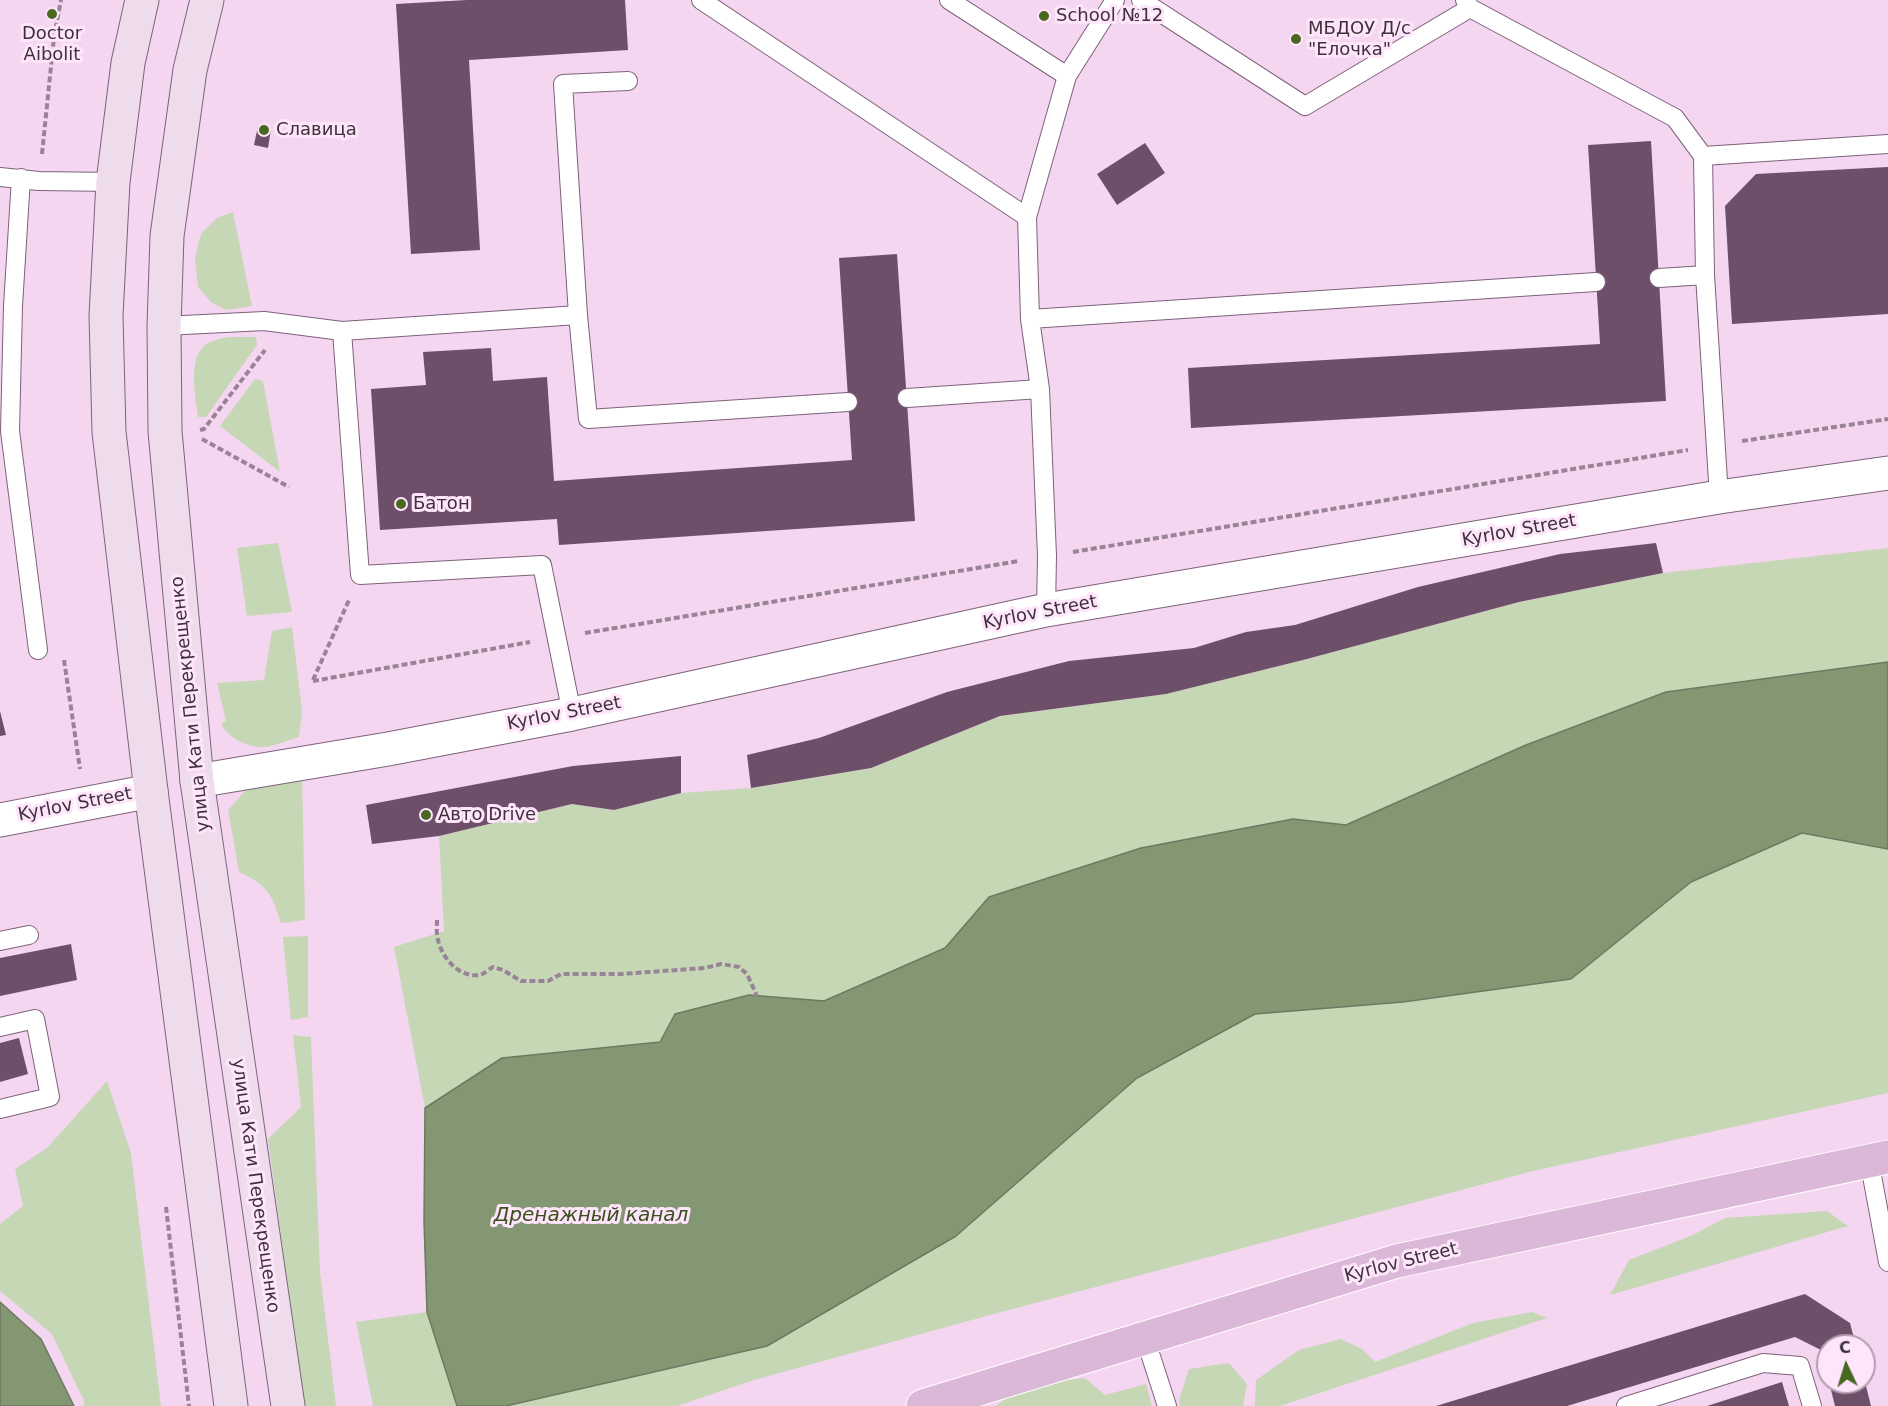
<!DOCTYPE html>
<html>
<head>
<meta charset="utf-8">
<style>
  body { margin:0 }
  #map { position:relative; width:1888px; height:1406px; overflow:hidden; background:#f5d6f1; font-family:"DejaVu Sans",sans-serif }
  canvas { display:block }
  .north { position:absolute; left:1816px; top:1334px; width:60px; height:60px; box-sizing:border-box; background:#ffe5fb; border:2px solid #b19dae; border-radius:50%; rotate:356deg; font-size:16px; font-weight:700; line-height:24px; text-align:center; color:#3d313b }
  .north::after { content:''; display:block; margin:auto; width:21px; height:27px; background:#47681e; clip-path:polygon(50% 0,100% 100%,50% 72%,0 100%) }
</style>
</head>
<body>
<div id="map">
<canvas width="1888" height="1406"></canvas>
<div class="north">С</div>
</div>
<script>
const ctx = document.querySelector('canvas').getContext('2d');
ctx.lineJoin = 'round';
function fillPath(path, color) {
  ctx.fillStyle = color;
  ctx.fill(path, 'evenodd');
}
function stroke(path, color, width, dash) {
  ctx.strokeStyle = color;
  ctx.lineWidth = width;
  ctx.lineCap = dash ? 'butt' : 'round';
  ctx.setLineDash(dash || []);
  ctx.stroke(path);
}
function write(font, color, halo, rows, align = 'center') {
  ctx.font = font + ' "DejaVu Sans",sans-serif';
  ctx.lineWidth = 6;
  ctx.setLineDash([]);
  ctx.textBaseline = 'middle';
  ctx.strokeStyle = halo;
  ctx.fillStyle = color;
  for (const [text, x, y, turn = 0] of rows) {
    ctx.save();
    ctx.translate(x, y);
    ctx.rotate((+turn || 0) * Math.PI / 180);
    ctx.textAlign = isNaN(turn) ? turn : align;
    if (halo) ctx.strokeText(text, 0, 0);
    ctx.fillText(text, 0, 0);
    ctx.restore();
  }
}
const green = new Path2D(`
  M 233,212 L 252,306 L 226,310 L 211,302 L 198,287 L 195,258 L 201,234 L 217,218 Z
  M 228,337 L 256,337 L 257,345 L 206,417 L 198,417 C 196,398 188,364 202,348 C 208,341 220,339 228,337 Z
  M 255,379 L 263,381 L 280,472 L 220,426 Z
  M 278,543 L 292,612 L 247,616 L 237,548 Z
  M 1888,548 L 1888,662 L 1666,692 L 1526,745 L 1346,825 L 1293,819 L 1141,848 L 989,897 L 945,948 L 824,1001 L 749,995 L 675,1014 L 660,1042 L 502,1058 L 425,1108 L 394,947 L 444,931 L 439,836 L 572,804 L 614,810 L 681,793 L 751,788 L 871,768 L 1000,716 L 1166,694 L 1303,660 L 1519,602 L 1663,573 Z
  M 292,627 L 302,711 L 299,737 C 288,740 273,747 262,747 C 246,747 229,738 221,724 L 226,721 L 217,683 L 264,680 L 272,631 Z
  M 302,773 L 305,920 L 281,923 C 272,895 268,885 239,872 L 228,810 L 246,790 L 272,779 Z
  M 1802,833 L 1888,849 L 1888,1093 L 1533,1171 L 990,1315 L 754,1380 L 677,1406 L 506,1406 L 767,1346 L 956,1236 L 1137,1078 L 1255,1014 L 1403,1002 L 1571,979 L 1691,882 Z
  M 308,936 L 308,1017 L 291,1020 L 283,937 Z
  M 293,1035 L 311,1037 L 320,1272 L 336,1406 L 304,1406 L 268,1139 L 301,1107 Z
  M 107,1081 L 131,1153 L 161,1406 L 84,1406 L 84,1401 L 52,1334 L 0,1291 L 0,1224 L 23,1206 L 15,1169 L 47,1148 Z
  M 1827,1211 L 1848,1226 L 1610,1295 L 1629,1260 L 1693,1235 L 1725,1218 Z
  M 427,1312 L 457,1406 L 373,1406 L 356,1322 Z
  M 1532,1312 L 1547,1318 L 1280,1406 L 1255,1406 L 1256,1380 L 1299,1350 L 1341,1339 L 1362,1349 L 1375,1362 L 1473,1323 Z
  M 1229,1363 L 1247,1384 L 1243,1406 L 1180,1406 L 1179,1400 L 1189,1369 Z
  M 1085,1378 L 1105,1395 L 1146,1384 L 1152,1406 L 996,1406 C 1021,1385 1053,1382 1085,1378 Z`);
const water = new Path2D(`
  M 1888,662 L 1888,849 L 1802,833 L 1691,882 L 1571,979 L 1403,1002 L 1255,1014 L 1137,1078 L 956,1236 L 767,1346 L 506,1406 L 457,1406 L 427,1312 L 424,1221 L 425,1108 L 502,1058 L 660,1042 L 675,1014 L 749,995 L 824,1001 L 945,948 L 989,897 L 1141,848 L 1293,819 L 1346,825 L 1526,745 L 1666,692 Z
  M 0,1302 L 41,1339 L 74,1406 L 0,1406 Z`);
const building = new Path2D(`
  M 467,0 L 625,0 L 628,50 L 469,60 L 480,250 L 411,254 L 396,4 Z
  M 258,126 L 271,129 L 268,148 L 254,145 Z
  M 1651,141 L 1666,401 L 1191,428 L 1188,368 L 1600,344 L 1588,145 Z
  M 1145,143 L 1165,173 L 1117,205 L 1097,174 Z
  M 1888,167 L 1888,314 L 1732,324 L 1725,206 L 1756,174 Z
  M 897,254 L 915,521 L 559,545 L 557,519 L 380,530 L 371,389 L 426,385 L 423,352 L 491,348 L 493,381 L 547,377 L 554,481 L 852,460 L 839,258 Z
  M 1656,543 L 1663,573 L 1519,602 L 1303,660 L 1166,694 L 1000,716 L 871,768 L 751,788 L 747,755 L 819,738 L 947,692 L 1069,661 L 1194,648 L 1246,632 L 1295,625 L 1418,587 L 1560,554 Z
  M 0,711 L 6,735 L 0,736 Z
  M 681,756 L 681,793 L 614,810 L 572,804 L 439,836 L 372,844 L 366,805 L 573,766 Z
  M 71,944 L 77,980 L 0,996 L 0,958 Z
  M 19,1038 L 28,1074 L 0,1082 L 0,1043 Z
  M 1805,1294 L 1850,1323 L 1856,1346 L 1828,1346 L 1828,1374 L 1821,1350 L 1795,1337 L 1567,1406 L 1436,1406 Z
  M 1782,1382 L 1789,1406 L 1707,1406 Z
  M 1829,1382 L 1865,1382 L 1871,1406 L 1835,1406 Z`);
const path = new Path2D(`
  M 42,154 L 54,37 L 61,0
  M 200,430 L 204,429 L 265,350
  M 202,439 L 289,487
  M 1742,441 L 1888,419
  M 1073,552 L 1688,450
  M 585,633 L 1019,561
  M 64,660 L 80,769
  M 313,680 L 349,600
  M 313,681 L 530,642
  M 437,920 C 437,926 436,934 438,940 C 442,958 459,978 480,975 C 484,974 489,969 493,967 L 503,970 L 521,981 L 548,981 L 561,974 L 621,974 L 705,968 L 721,964 L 739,967 L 747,974 L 757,996
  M 166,1207 L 189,1406`);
const lane = new Path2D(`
  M 701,0 L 1027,217
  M 949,0 L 1067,76
  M 1141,0 L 1305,106 L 1470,8
  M 1465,0 L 1470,8 L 1675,118 L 1703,156
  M 0,177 L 39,181 L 113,182
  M 21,178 L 13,306 L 10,431 L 38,650
  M 1659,278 L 1705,275
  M 578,315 L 588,419 L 848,402
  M 1030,319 L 1596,282
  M 164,326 L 264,321 L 342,331 L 578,315 L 563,84 L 628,81
  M 342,331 L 360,575 L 542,565 L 572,714
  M 907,398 L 1040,389
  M 1719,497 L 1705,275 L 1703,156 L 1888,144
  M 1046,610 L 1047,556 L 1040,389 L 1030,319 L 1027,217 L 1067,76 L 1115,0
  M 0,941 L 29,935
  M 0,1027 L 35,1019 L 50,1097 L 0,1109
  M 1869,1160 L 1888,1262
  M 1145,1338 L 1167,1406
  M 1626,1406 L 1763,1363 L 1800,1366 L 1812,1406`);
const street = new Path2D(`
  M 197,781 L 388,749 L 572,714 L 1046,610 L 1719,497 L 1888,473
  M 0,820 L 151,791`);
const secondary = new Path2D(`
  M 142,0 L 128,63 L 113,182 L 106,316 L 109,432 L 151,791 L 231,1406
  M 207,0 L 190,70 L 167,236 L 164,326 L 165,431 L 197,781 L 288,1406`);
const primary = new Path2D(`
  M 923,1406 L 1397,1261 L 1888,1157`);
const markers = [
  [52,14,6,"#47681e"],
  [1044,16,6,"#47681e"],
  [1296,39,6,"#47681e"],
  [264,130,6,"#47681e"],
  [401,504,6,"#47681e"],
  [426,815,6,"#47681e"]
];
const poiNames = [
  ["School №12",1056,16],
  ["МБДОУ Д/с",1308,29],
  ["\"Елочка\"",1308,50],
  ["Doctor",52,34,"center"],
  ["Aibolit",52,55,"center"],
  ["Славица",276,130],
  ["Батон",413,504],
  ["Авто Drive",438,815]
];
const streetNames = [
  ["Kyrlov Street",1519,531,-10],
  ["Kyrlov Street",1040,613,-11],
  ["улица Кати Перекрещенко",191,704,-96],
  ["Kyrlov Street",564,714,-11],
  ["Kyrlov Street",75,805,-11],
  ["улица Кати Перекрещенко",255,1186,82],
  ["Kyrlov Street",1401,1263,-14]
];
const waterNames = [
  ["Дренажный канал",591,1216]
];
fillPath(green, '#c5d7b5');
fillPath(water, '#849773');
stroke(water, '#6f7862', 1.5);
fillPath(building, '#6d4f69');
stroke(lane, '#7d627a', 20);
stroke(street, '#7d627a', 35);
stroke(secondary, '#7d627a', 35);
stroke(primary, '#fff', 35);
stroke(path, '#998396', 4, [6, 3]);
stroke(lane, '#fff', 18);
stroke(street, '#fff', 33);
stroke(secondary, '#eedbec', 33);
stroke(primary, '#dcb8d8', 33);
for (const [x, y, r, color] of markers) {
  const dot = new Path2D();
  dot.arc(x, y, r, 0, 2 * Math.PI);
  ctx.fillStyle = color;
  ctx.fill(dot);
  stroke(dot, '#ffe5fb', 2);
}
write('18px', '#3d313b', '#ffe5fb', poiNames, 'left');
write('18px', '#3d313b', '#ffe5fb', streetNames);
write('italic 20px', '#39511b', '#ffe5fb', waterNames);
</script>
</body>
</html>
